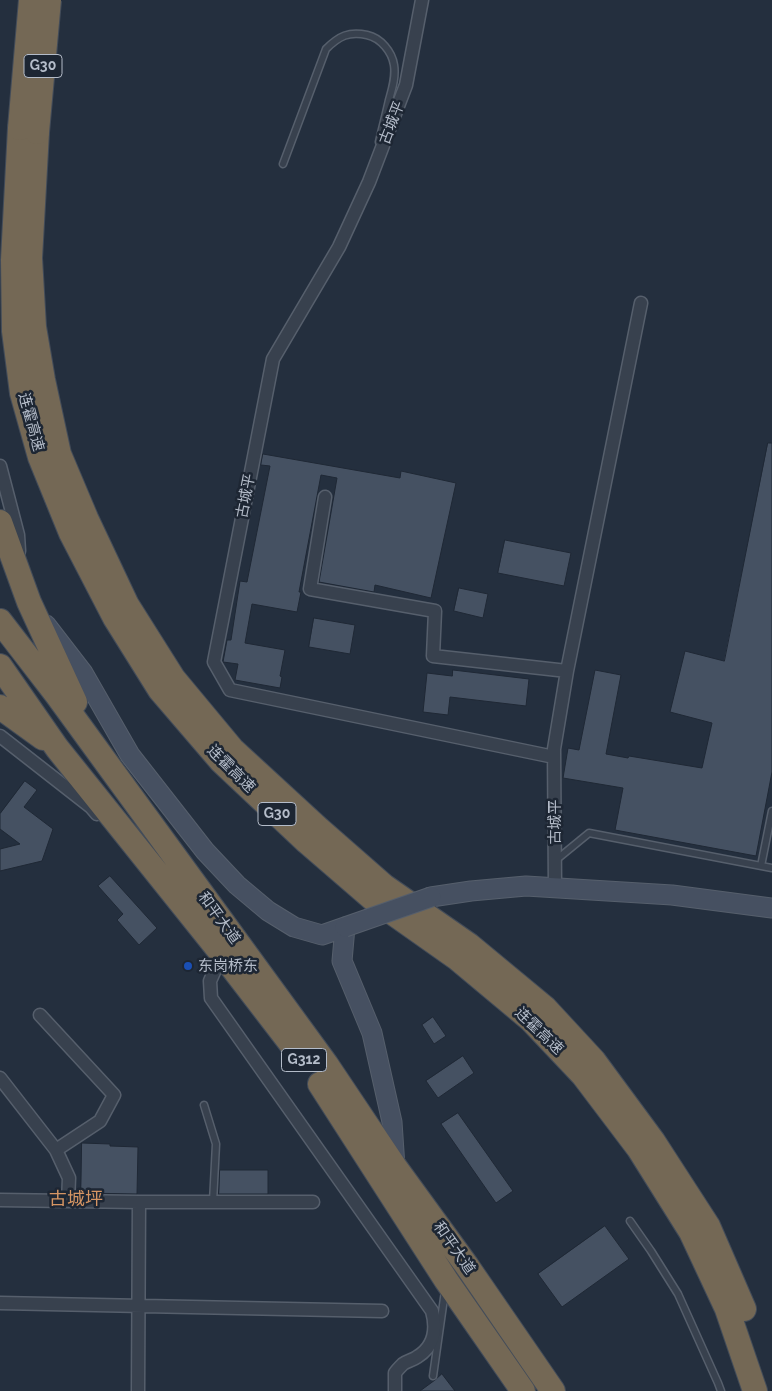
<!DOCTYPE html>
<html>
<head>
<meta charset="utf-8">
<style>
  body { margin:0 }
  canvas { display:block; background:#242f3e }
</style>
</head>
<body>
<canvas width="772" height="1391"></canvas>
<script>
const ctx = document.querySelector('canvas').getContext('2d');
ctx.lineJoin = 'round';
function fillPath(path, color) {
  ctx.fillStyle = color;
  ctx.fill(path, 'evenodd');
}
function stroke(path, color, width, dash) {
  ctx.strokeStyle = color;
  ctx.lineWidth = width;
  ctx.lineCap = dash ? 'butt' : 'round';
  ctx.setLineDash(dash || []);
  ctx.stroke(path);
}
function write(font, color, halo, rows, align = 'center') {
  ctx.font = font + ' Raleway,"Noto Sans SC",sans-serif';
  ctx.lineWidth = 5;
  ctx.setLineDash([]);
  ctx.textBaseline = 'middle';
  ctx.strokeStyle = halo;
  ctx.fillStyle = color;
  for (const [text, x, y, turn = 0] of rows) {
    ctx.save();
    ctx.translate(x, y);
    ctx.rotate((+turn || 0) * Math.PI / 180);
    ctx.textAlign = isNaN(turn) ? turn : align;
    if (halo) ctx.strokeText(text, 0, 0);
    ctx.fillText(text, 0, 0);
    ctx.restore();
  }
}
const building = new Path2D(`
  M 768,443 L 772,443 L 772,772 L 756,856 L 615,830 L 623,788 L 563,778 L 568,748 L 579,750 L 595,670 L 621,675 L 606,754 L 628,758 L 629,756 L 702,768 L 712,723 L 670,712 L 685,651 L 724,661 Z
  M 263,454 L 400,478 L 401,471 L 456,483 L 431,598 L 375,585 L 374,592 L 319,582 L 337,478 L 321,475 L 299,592 L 301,592 L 297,612 L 252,604 L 245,643 L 285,650 L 280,676 L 282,677 L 280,688 L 235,680 L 238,664 L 223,662 L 227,640 L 231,640 L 240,581 L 247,582 L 270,466 L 261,465 Z
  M 505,540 L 571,553 L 564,586 L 498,573 Z
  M 459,588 L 488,594 L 483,618 L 454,611 Z
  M 314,618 L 355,625 L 350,654 L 309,647 Z
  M 453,670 L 529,679 L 526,706 L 450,697 L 448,715 L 423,712 L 427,673 L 452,676 Z
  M 25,781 L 37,790 L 24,807 L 53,829 L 42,861 L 0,871 L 0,849 L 20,844 L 0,829 L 0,814 Z
  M 110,876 L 157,928 L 139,945 L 117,920 L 123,914 L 98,886 Z
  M 433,1017 L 446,1036 L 434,1044 L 422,1025 Z
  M 463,1056 L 474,1073 L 438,1098 L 426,1081 Z
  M 458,1113 L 513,1191 L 496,1203 L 441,1124 Z
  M 82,1143 L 110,1144 L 110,1146 L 138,1147 L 137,1194 L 81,1193 Z
  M 220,1170 L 268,1170 L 268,1194 L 219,1194 Z
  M 605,1226 L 629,1259 L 562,1307 L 538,1274 Z
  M 442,1374 L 455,1391 L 420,1391 L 435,1380 Z`);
const lane = new Path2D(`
  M 283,164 L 326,49 C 339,36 349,31 367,35 C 381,38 392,52 394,65 C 396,77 392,89 389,100 C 386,114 382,128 379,142
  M 556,860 L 589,833 L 772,868
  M 761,866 L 772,811
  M 204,1105 L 216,1144 L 213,1202
  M 630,1221 L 651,1251 L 678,1294 L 718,1383 L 721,1391
  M 433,1376 L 445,1291`);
const street = new Path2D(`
  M 422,0 L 406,85 L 369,182 L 339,247 L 273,359 L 214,662 L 230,690 L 554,757
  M 0,466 L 18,535 L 19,551
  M 325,497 L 310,589 L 435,611 L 433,656 L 567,671
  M 0,736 L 91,807 L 97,814
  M 555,888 L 554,749 L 567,671 L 641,303
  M 219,952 L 222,954 L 210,981 L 211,998 L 432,1311 C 437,1329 434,1347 417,1357 C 413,1360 407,1361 403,1364 C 400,1367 397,1370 395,1373 L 395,1391
  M 40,1015 L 114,1095 L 100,1121 L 56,1150
  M 0,1078 L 56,1150 L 69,1178 L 68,1201
  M 0,1200 L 139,1202 L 313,1202
  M 0,1303 L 382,1311
  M 138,1391 L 139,1202`);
const secondary = new Path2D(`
  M 46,625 L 83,673 L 130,755 L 205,851 L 237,885 L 268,911 L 294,927 L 322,935 L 345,927 L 342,961 L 372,1033 L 392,1122 L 395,1167
  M 431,897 L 471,891 L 526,886 L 672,895 L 772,908`);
const highway = new Path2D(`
  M 20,128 L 13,260 L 14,331 L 22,393 L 40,457 L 71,533 L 115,618 L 160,690 L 221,761 L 307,842 L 373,899 L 458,959 L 531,1020 L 583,1075 L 639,1149 L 691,1232 L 727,1309 L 755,1391
  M 37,132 L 30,258 L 34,327 L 43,380 L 59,454 L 86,518 L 127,605 L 173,678 L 232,749 L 319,829 L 384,886 L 469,945 L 545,1008 L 594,1061 L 653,1141 L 708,1226 L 744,1309
  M 0,522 L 29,602 L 75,702
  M 0,621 L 57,695 L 326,1064 L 395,1167 L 467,1266 L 553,1391
  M 0,666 L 57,748 L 222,954 L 295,1049
  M 0,707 L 43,738
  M 320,1084 L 446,1280 L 523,1391`);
const secondaryBridge = new Path2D(`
  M 345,927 L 431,897`);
const highwayBridge = new Path2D(`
  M 20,128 L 31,0
  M 37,132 L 49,0`);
const markers = [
  [188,966,5,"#1a4fb4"]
];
const shields = [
  [43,66,38],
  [277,814,38],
  [304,1060,45]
];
const shieldNames = [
  ["G30",43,66],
  ["G30",277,814],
  ["G312",304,1060]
];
const streetNames = [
  ["古城平",392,123,-69],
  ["连霍高速",31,422,75],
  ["古城平",246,496,-79],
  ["连霍高速",231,769,45],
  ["古城平",555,822,-90],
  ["和平大道",219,918,54],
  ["连霍高速",539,1031,44],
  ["和平大道",454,1248,55]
];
const poiNames = [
  ["东岗桥东",198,966]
];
const quarterNames = [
  ["古城坪",76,1200]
];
fillPath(building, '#455162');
stroke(building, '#1f2835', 1);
stroke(lane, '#565f6c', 9);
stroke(street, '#565f6c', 15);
stroke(secondary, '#565f6c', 21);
stroke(highway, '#434c59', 26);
stroke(lane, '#38414e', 6);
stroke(street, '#38414e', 12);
stroke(secondary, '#465061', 19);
stroke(highway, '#746855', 24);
stroke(secondaryBridge, '#565f6c', 21, []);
stroke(highwayBridge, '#434c59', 26, []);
stroke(secondaryBridge, '#465061', 19);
stroke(highwayBridge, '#746855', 24);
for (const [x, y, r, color] of markers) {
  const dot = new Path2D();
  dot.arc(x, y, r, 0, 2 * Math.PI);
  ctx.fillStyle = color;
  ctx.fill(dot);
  stroke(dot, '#1d2633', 2);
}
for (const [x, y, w] of shields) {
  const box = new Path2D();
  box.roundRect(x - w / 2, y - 11.5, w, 23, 4);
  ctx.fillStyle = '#1d2633';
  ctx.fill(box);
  stroke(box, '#b4bcc9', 1);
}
write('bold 14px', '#b4bcc9', null, shieldNames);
write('15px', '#b4bcc9', '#1d2633', streetNames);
write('15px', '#b4bcc9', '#1d2633', poiNames, 'left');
write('18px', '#d59563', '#1d2633', quarterNames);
</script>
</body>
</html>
